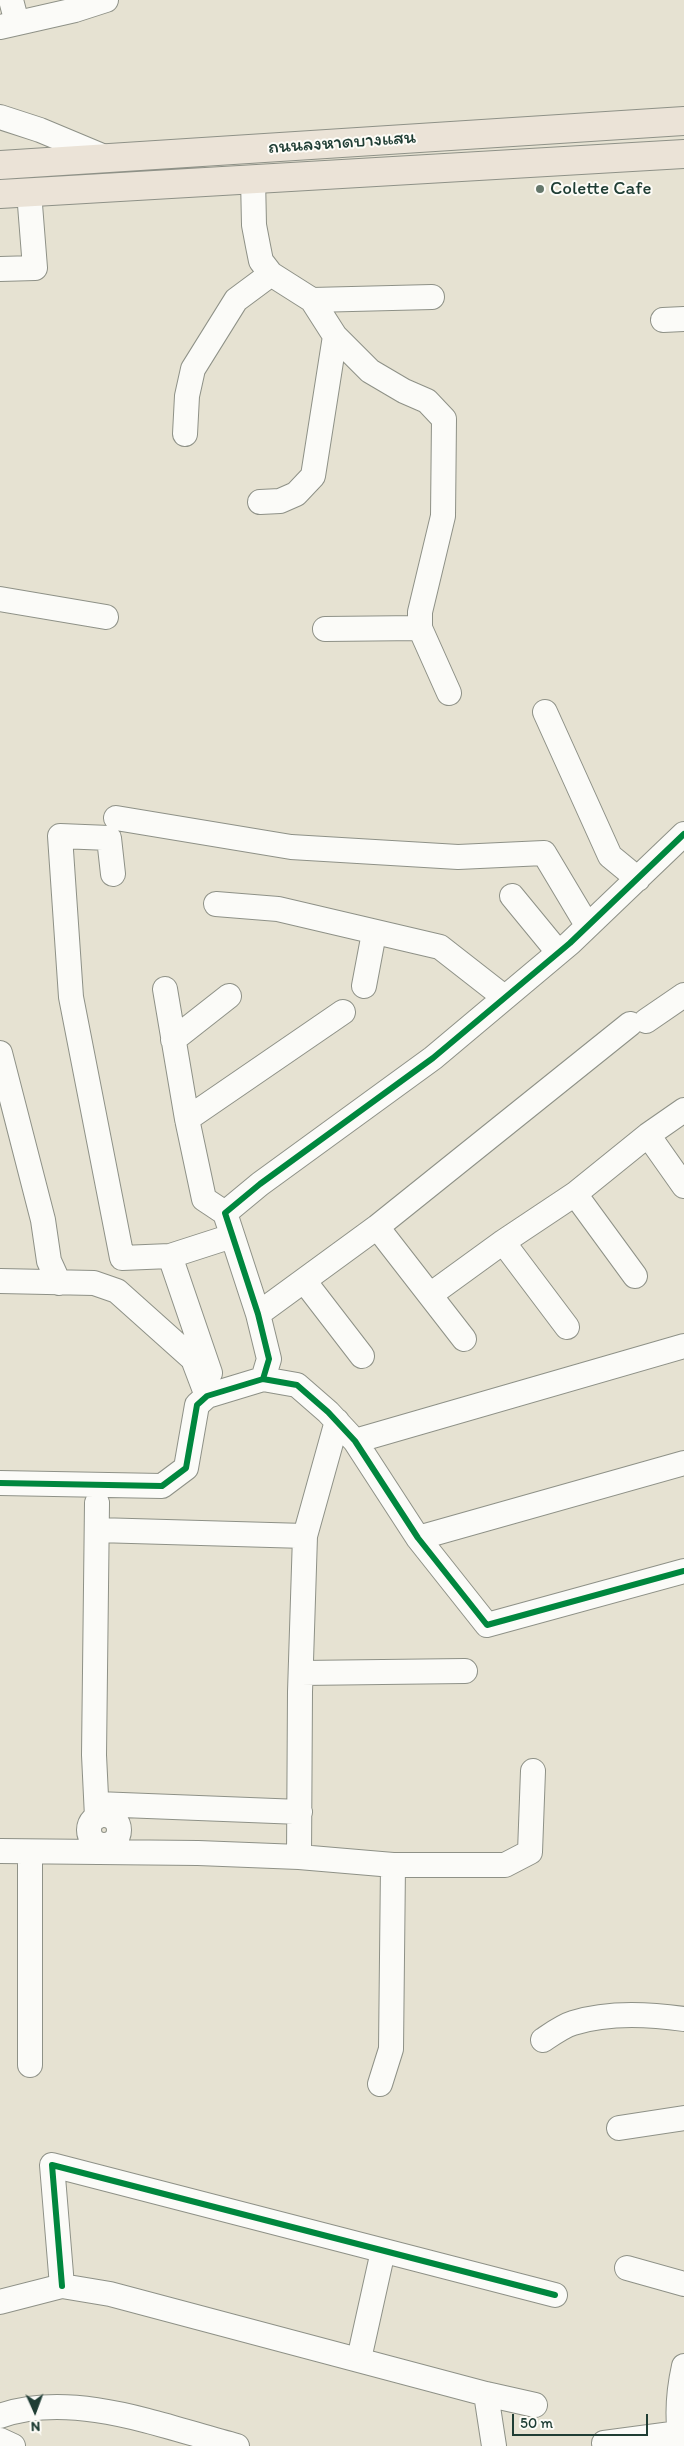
<!DOCTYPE html>
<html>
<head>
<meta charset="utf-8">
<style>
  body { margin:0 }
  #map { position:relative; width:684px; height:2446px; overflow:hidden; background:#e6e2d2; font-family:Itim,sans-serif }
  canvas { display:block }
  .north { position:absolute; left:10px; top:2386px; width:50px; height:50px; -webkit-text-stroke:4px #fdfcf7; paint-order:stroke; rotate:178deg; font-size:14px; font-weight:700; line-height:20px; text-align:center; color:#1f3d34 }
  .north::after { content:''; display:block; margin:auto; width:18px; height:22px; background:#1f3d34; clip-path:polygon(50% 0,100% 100%,50% 72%,0 100%) }
  .scale { position:absolute; left:512px; top:2414px; width:136px; height:22px; box-sizing:border-box; border:2px solid #1f3d34; border-top:0; padding-left:6px; font-size:15px; line-height:18px; white-space:nowrap; color:#1f3d34; -webkit-text-stroke:4px #fdfcf7; paint-order:stroke }
</style>
</head>
<body>
<div id="map">
<canvas width="684" height="2446"></canvas>
<div class="north">N</div>
<div class="scale">50 m</div>
</div>
<script>
const ctx = document.querySelector('canvas').getContext('2d');
ctx.lineJoin = 'round';
function stroke(path, color, width, dash) {
  ctx.strokeStyle = color;
  ctx.lineWidth = width;
  ctx.lineCap = dash ? 'butt' : 'round';
  ctx.setLineDash(dash || []);
  ctx.stroke(path);
}
function write(font, color, halo, rows, align = 'center') {
  ctx.font = font + ' Itim,"Playpen Sans Thai",sans-serif';
  ctx.lineWidth = 4;
  ctx.setLineDash([]);
  ctx.textBaseline = 'middle';
  ctx.strokeStyle = halo;
  ctx.fillStyle = color;
  for (const [text, x, y, turn = 0] of rows) {
    ctx.save();
    ctx.translate(x, y);
    ctx.rotate((+turn || 0) * Math.PI / 180);
    ctx.textAlign = isNaN(turn) ? turn : align;
    if (halo) ctx.strokeText(text, 0, 0);
    ctx.fillText(text, 0, 0);
    ctx.restore();
  }
}
const minor = new Path2D(`
  M 11,0 L 17,23
  M 0,27 L 75,10 L 106,0
  M 0,117 L 40,130 L 107,158
  M 253,178 L 254,225 L 258,246 L 261,261 L 271,274 L 312,300 L 335,336 L 370,371 L 404,391 L 427,401 L 444,419 L 443,516 L 420,612 L 420,628 L 449,693
  M 0,269 L 35,268 L 29,192
  M 312,300 L 432,297
  M 663,320 L 684,319
  M 185,434 L 187,396 L 193,369 L 236,300 L 271,274
  M 260,502 L 280,501 L 296,494 L 313,476 L 335,336
  M 0,599 L 106,617
  M 325,629 L 420,628
  M 545,712 L 610,856 L 638,879
  M 116,818 L 291,847 L 458,857 L 544,853 L 587,925
  M 113,874 L 109,838 L 60,836 L 71,997 L 122,1258 L 170,1256 L 232,1236
  M 512,896 L 558,952
  M 216,904 L 278,909 L 440,947 L 504,997
  M 364,986 L 374,933
  M 165,989 L 187,1119 L 204,1199 L 225,1213
  M 646,1021 L 684,995
  M 173,1040 L 229,996
  M 0,1053 L 43,1220 L 49,1261 L 59,1283
  M 187,1119 L 343,1012
  M 648,1135 L 684,1186
  M 575,1194 L 635,1276
  M 377,1227 L 464,1339
  M 503,1242 L 567,1327
  M 170,1256 L 210,1373
  M 0,1281 L 94,1283 L 117,1291 L 193,1359 L 207,1396
  M 305,1282 L 362,1356
  M 430,1295 L 503,1242 L 575,1194 L 648,1135 L 684,1110
  M 258,1314 L 377,1227 L 630,1024
  M 263,1379 L 269,1359 L 258,1314 L 225,1213 L 260,1184 L 433,1058 L 570,943 L 684,834
  M 355,1441 L 684,1346
  M 0,1483 L 162,1486 L 186,1468 L 197,1405 L 207,1396 L 263,1379 L 297,1385 L 328,1412 L 355,1441 L 418,1538 L 487,1625 L 684,1571
  M 97,1503 L 94,1755 L 97,1817
  M 97,1530 L 305,1536
  M 418,1538 L 684,1463
  M 301,1673 L 465,1671
  M 97,1804 L 300,1812
  M89 1830a15 15 0 1 1 30 0a15 15 0 1 1-30 0Z
  M 0,1851 L 198,1853 L 299,1857 L 393,1865 L 505,1865 L 530,1852 L 533,1771
  M 299,1857 L 300,1692 L 305,1536 L 337,1421
  M 543,2040 C 552,2034 563,2026 573,2023 C 607,2012 649,2014 684,2019
  M 30,2065 L 30,1852
  M 380,2084 L 391,2049 L 393,1865
  M 619,2128 L 684,2118
  M 627,2268 L 684,2284
  M 62,2286 L 52,2165 L 555,2295
  M 0,2302 L 62,2286 L 110,2294 L 486,2394 L 535,2405
  M 359,2359 L 383,2251
  M 486,2394 L 494,2446
  M 0,2416 C 74,2390 164,2427 237,2446
  M 0,2440 L 13,2446
  M 604,2443 L 679,2433
  M 682,2446 C 676,2419 678,2393 684,2366`);
const major = new Path2D(`
  M 0,165 L 684,121
  M 0,194 L 684,154`);
const cycleway = new Path2D(`
  M 263,1379 L 269,1359 L 258,1314 L 225,1213 L 260,1184 L 433,1058 L 570,943 L 684,834
  M 0,1483 L 162,1486 L 186,1468 L 197,1405 L 207,1396 L 263,1379 L 297,1385 L 328,1412 L 355,1441 L 418,1538 L 487,1625 L 684,1571
  M 62,2286 L 52,2165 L 555,2295`);
const markers = [
  [540,189,5,"#65776b"]
];
const streetNames = [
  ["ถนนลงหาดบางแสน",342,143,-4]
];
const poiNames = [
  ["Colette Cafe",550,189]
];
stroke(minor, '#8e9187', 26);
stroke(major, '#8e9187', 30);
stroke(minor, '#fbfbf8', 24);
stroke(major, '#ebe3d7', 28);
stroke(cycleway, '#00873e', 6);
for (const [x, y, r, color] of markers) {
  const dot = new Path2D();
  dot.arc(x, y, r, 0, 2 * Math.PI);
  ctx.fillStyle = color;
  ctx.fill(dot);
  stroke(dot, '#fdfcf7', 2);
}
write('19px', '#1f3d34', '#fdfcf7', streetNames);
write('19px', '#1f3d34', '#fdfcf7', poiNames, 'left');
</script>
</body>
</html>
